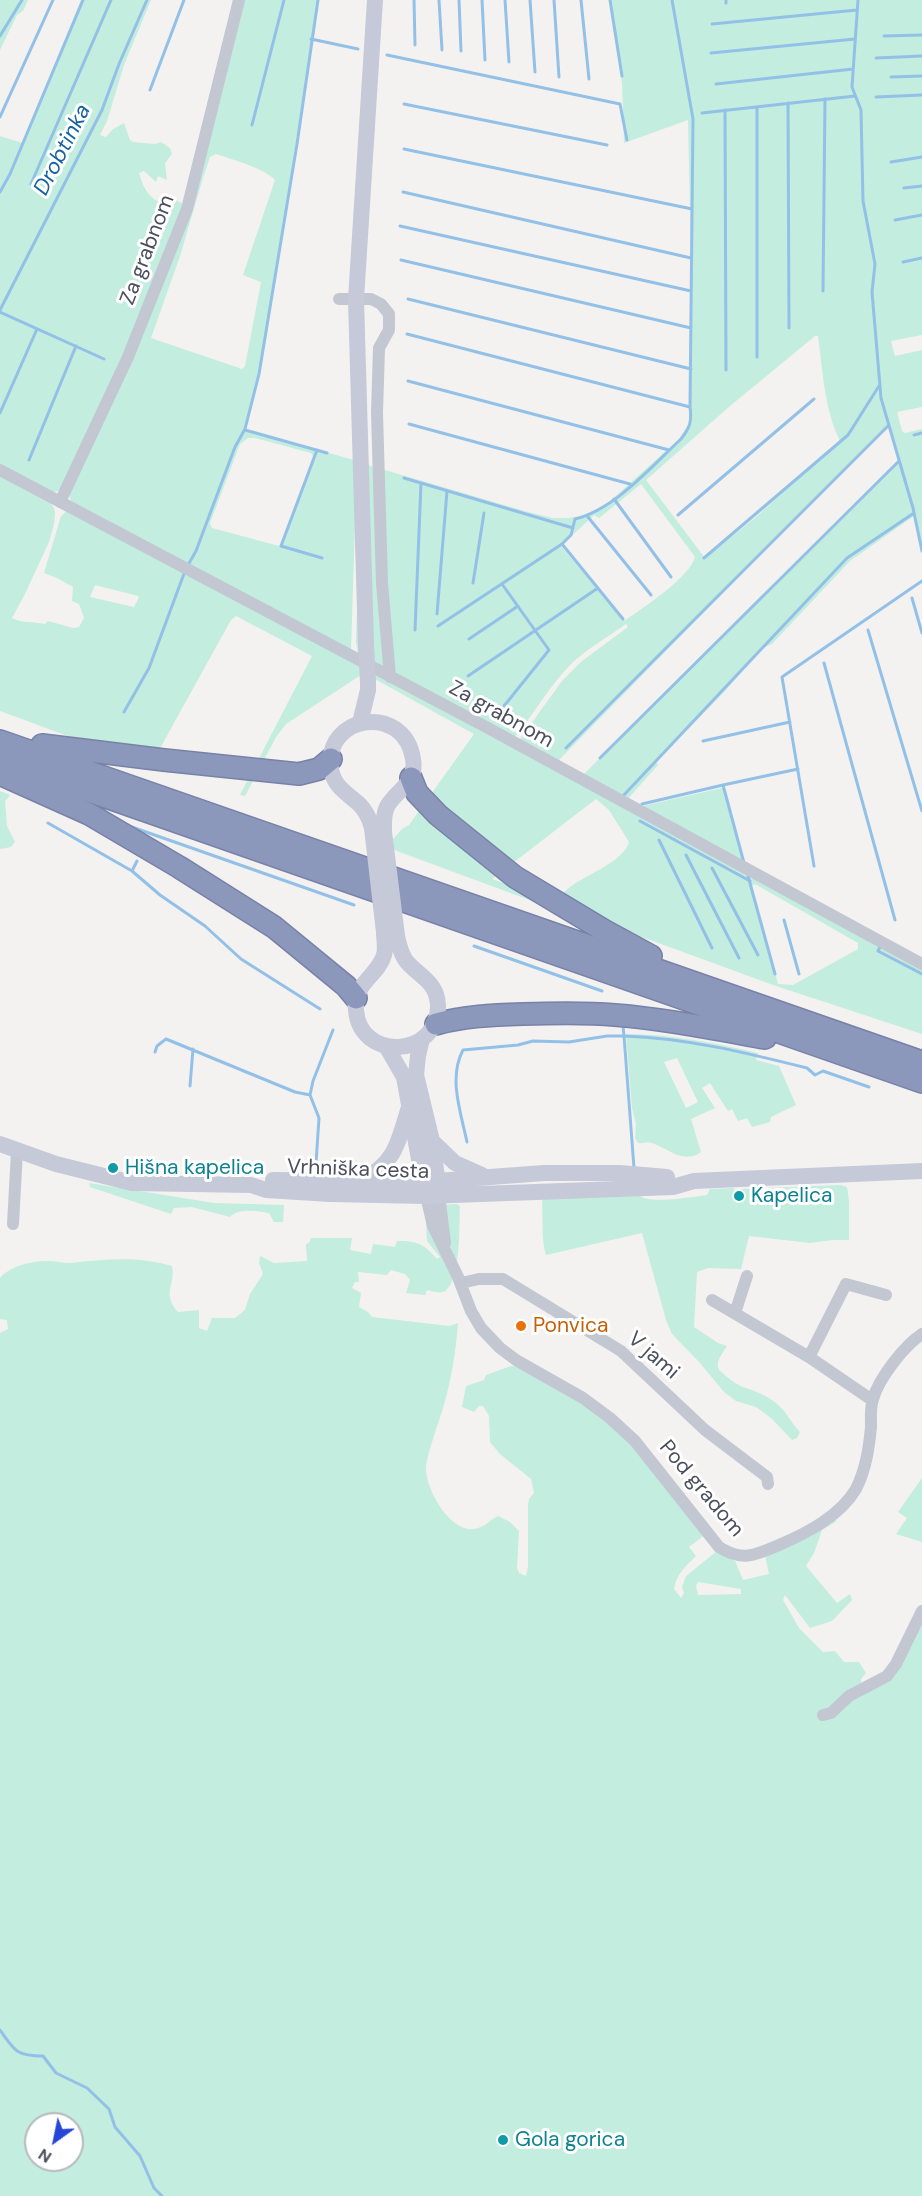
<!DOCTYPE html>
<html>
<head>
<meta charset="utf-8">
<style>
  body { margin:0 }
  #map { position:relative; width:922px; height:2196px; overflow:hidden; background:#f3f2f1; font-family:"DM Sans",sans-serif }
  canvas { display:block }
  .north { position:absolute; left:24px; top:2112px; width:60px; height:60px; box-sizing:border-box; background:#fff; border:2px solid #b7b9be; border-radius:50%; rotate:213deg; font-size:16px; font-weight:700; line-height:24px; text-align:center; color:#4a4f5d }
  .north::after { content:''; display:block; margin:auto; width:21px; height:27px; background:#2646d8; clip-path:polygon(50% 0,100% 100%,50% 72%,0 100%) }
</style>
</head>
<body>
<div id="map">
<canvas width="922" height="2196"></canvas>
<div class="north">N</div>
</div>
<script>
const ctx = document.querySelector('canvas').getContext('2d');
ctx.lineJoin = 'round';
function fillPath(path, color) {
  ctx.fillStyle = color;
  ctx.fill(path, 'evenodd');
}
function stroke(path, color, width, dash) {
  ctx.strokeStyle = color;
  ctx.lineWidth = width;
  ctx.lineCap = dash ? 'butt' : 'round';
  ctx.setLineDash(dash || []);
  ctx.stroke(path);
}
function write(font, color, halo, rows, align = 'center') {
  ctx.font = font + ' "DM Sans",sans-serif';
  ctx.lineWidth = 6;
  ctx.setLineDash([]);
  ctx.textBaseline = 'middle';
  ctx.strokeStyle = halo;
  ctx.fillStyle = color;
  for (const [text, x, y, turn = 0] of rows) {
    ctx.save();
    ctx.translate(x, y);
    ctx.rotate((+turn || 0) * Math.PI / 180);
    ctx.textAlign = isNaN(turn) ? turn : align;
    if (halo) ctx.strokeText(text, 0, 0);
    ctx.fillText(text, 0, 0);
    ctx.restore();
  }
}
const green = new Path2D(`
  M 0,0 L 28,0 L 23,11 L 17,15 L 0,50 Z
  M 81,0 L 151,0 L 124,65 L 107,121 L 100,135 L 106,137 L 113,129 L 124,123 L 130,140 L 133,142 L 155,144 L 161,142 L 170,148 L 172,154 L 165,163 L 167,180 L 158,176 L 156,182 L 144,171 L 139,173 C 145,193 151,201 171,206 L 176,200 L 183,204 L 135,331 L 64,486 L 58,491 L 50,493 L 0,467 L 0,136 L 22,143 Z
  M 243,0 L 318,0 L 264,348 L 246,429 L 357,461 L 351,650 L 71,501 L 69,495 L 166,268 ZM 216,154 C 231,159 266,169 275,180 L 243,275 L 261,282 L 245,366 L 242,369 L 151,338 L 180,256 L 203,178 L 210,157 ZM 248,438 L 255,438 L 311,453 L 313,456 L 286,536 L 279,546 L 212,528 L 210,523 L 240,444 Z
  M 609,0 L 922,0 L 922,335 L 891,341 L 895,356 L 922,350 L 922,407 L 897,412 L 902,431 L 905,433 L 922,429 L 922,547 L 914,516 L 850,561 L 772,644 L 763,648 L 725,691 L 656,762 L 658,765 L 626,801 L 581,777 L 766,591 L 822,538 L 898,462 L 888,425 L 556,763 L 520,739 L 562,681 L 582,661 L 628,627 L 626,624 C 608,637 586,649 570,665 C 549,687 534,713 516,736 L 509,737 L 358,655 L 356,642 L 361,463 L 528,512 L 553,518 L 569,518 L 584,515 L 608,503 L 679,439 L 689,423 L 692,298 L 688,120 L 624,143 L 622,83 ZM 815,336 L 818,336 C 823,372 824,408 840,441 L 756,517 L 705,558 L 646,480 L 730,406 ZM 641,484 L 695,557 C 691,576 642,609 624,621 L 561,546 L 594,515 L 599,518 Z
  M 0,474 L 48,499 L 54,508 L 55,513 L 54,524 L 49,542 L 25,594 L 12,618 C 23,624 33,621 45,624 L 48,621 L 73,628 L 79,627 L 84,618 L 79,604 L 72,601 L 73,587 L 57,578 L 44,573 L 61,516 L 68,510 L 922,967 L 922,1034 L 773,985 L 653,941 L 524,898 L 386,847 L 402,829 L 409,825 L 474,734 L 364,673 L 286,724 L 276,737 L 245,796 L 240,795 L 312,656 L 236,616 L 231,620 L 159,750 L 91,742 L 65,735 L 0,711 ZM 95,585 L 138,596 L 139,597 L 134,607 L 90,597 ZM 596,799 L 609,810 L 629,842 C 625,860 587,875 573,885 C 566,889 561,896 555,901 L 492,879 ZM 755,884 L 858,943 L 858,949 L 793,985 L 778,984 L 752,886 Z
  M 722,788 L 725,790 L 746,866 L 638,807 Z
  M 0,791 L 10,795 L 5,801 L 7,826 L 15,842 L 11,847 L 0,849 Z
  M 626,1034 C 671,1034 715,1043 758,1053 L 756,1060 L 779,1066 L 796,1105 L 771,1117 L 770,1122 L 752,1127 L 747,1118 L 738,1121 L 732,1109 L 728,1111 L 710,1083 L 702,1088 L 715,1108 L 691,1119 L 701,1152 C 683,1165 668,1148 652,1143 C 646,1141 644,1144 638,1143 L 635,1138 L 636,1124 L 632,1108 ZM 677,1058 L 698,1102 L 686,1108 L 664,1062 Z
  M 89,1183 L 214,1203 L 284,1205 L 283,1222 L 274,1222 L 269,1213 C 258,1211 238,1208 230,1217 L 192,1207 L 174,1208 L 171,1214 L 90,1187 Z
  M 840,1185 L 847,1187 L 849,1201 L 849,1240 L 833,1240 L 810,1243 L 749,1236 L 741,1269 L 708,1268 L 697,1272 L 694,1327 L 718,1343 L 727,1346 C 722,1354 715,1362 719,1370 C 726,1376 735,1384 743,1387 C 755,1391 766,1395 776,1403 C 787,1412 791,1423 800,1432 L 797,1438 L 792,1440 L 771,1418 L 756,1407 L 736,1401 L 724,1392 L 700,1363 L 672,1334 L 666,1320 L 642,1233 L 546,1255 C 541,1239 543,1216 542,1198 L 640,1196 C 649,1204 693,1197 707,1195 L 710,1189 L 734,1188 L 735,1202 L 741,1202 L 742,1189 Z
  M 456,1204 L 460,1206 C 459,1224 461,1281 445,1291 C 440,1294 432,1291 427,1290 L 425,1295 L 406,1293 L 410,1280 L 405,1274 L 391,1270 L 387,1275 L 358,1272 L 359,1282 L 355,1282 L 352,1288 L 361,1293 L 359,1307 L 368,1312 L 372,1317 L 449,1326 L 458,1323 C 456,1351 451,1381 443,1408 C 439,1422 425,1459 426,1470 C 427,1491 450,1532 474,1529 C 484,1528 490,1520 498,1516 L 510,1522 L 519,1531 L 517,1568 L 519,1573 L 526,1576 L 528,1567 L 528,1505 L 529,1499 L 534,1493 L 531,1479 L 500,1454 L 490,1442 L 489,1416 L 483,1406 L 479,1406 L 474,1412 L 462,1407 L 466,1386 L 484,1380 L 486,1375 L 511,1366 L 520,1367 L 579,1400 L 629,1440 L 706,1534 L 689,1547 L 696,1556 C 686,1566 676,1574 674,1589 L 681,1598 L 684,1593 L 682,1587 L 686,1576 L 717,1551 L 735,1561 L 743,1580 L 769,1574 L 765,1555 L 829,1519 L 837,1521 L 822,1530 L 814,1553 L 806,1566 L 837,1603 L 850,1594 L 852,1600 L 832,1621 L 810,1628 L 785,1595 L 783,1600 L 799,1628 L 823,1652 L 835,1651 L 844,1662 L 859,1662 L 866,1673 L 861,1679 L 862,1687 L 842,1705 L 884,1681 L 922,1615 L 922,2196 L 0,2196 L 0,1333 L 8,1329 L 7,1320 L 0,1319 L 0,1278 C 10,1266 32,1261 47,1261 C 55,1261 62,1263 70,1263 C 106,1259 137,1256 172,1266 C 176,1285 161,1293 178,1312 L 199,1310 L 199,1328 L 207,1331 L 212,1318 L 235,1318 L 245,1310 L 250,1294 L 263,1274 L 259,1263 L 260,1256 L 274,1263 L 307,1261 L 306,1244 L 309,1243 L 311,1238 L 352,1238 L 350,1250 L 371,1254 L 373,1244 L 395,1247 L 397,1241 C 417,1241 423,1243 437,1259 L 440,1257 L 427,1241 L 425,1206 ZM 698,1582 L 741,1589 L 741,1594 L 698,1595 L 696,1586 ZM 36,2124 L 72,2124 L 72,2160 L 36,2160 Z
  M 922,1478 L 922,1542 L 896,1534 L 907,1518 L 898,1512 Z`);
const stream = new Path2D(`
  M 414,0 L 415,45
  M 439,0 L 442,50
  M 459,0 L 461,51
  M 482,0 L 485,60
  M 505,0 L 509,62
  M 530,0 L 535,72
  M 554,0 L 559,77
  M 581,0 L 589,79
  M 610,0 L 622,76
  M 858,0 L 852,87 L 861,110 L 863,201 L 875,264 L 872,292 L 881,398 L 913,508 L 922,551
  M 726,3 L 726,0
  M 712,24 L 857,10
  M 0,36 L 22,0
  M 884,36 L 922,35
  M 311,39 L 358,49
  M 711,53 L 855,39
  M 387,55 L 620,104 L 627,140
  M 876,58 L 922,56
  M 891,77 L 922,76
  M 716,84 L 853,69
  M 150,90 L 184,0
  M 876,97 L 922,95
  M 788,103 L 789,328
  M 404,104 L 607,145
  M 725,110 L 726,370
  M 702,113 L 855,96
  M 0,117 L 53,0
  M 252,125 L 284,0
  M 404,149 L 692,209
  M 891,162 L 922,157
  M 31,184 L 111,0
  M 904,188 L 922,186
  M 0,192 L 10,174 L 83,0
  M 403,192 L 691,258
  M 895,220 L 922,215
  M 400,226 L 691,291
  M 401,260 L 691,328
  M 903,262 L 922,258
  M 823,291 L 825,99
  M 408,299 L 691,369
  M 0,310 L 102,110 L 119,64 L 147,0
  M 0,312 L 104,359
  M 407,334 L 690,407
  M 757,357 L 757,107
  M 408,381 L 669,450
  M 0,413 L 37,329
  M 409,424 L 630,484
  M 245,430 L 327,453
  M 914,435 L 922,433
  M 317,450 L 281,546 L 322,558
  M 29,460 L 76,346
  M 404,478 L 573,528
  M 614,499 L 671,577
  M 678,515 L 814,399
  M 588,517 L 651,595
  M 562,544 L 623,619
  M 704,558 L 848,435 L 879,386
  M 188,565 L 196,551 L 235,447 L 245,429 L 259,374 L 297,144 L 318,0
  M 473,583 L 484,513
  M 502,584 L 549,650 L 504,706
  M 912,598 L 922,633
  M 437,614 L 447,491
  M 438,626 L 562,544 L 571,535 L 575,519 C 614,510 652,466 681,439 C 690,428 692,421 690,407 L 693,119 L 672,0
  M 415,630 L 421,483
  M 868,630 L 922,811
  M 469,639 L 518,606
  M 824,663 L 895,920
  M 468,676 L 598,588
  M 124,712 L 149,668 L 185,571
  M 703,741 L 790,722
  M 566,748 L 889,425
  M 600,758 L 899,461
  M 623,796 L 847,558 L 914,513
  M 642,804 L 723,785
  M 640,821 L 750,881
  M 48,823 L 132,871
  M 129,826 L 354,905
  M 659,840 L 712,948
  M 686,855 L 739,958
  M 137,861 L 132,871 L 160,895 L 205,926 L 241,959 L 320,1009
  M 744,863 L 723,785 L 798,769
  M 814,866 L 782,677 L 922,581
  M 712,868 L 758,955
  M 748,876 L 775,974
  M 784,920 L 799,974
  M 474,946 L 602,991
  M 880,947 L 878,951 L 922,974
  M 623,1026 L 624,1036 C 687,1038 747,1053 807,1068 L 815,1075 L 823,1071 L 869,1087
  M 155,1052 L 157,1046 L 166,1039 L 295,1092 L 310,1095
  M 190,1086 L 193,1049
  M 467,1142 C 461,1113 448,1078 463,1050 L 518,1045 L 533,1041 L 569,1042 L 607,1036 L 624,1036 L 634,1168
  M 316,1163 L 319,1118 L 310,1095 L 313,1081 L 333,1030
  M 0,2030 C 15,2051 16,2056 43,2056 L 56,2073 L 87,2088 L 109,2109 L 115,2127 L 140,2156 L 154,2188 L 162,2196`);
const street = new Path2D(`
  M 339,299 L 371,299 L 381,304 L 389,314 L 389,330 L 379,348 L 377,413 L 382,583 L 390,677
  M 0,470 L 486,727 L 922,964
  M 60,502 L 128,357 L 187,209 L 239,0
  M 439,1195 L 445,1243
  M 426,1196 L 433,1226 L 458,1277 L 471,1311 L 481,1328 L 500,1348 L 516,1360 L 583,1398 L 610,1418 L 635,1441 L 719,1547 C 742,1562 756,1555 779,1545 C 807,1533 840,1516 856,1489 C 866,1469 869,1448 871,1427 C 871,1418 870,1408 873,1399 C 879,1378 904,1346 922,1334
  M 13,1224 L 17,1151
  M 461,1283 L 479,1279 L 503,1279 L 621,1351 L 705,1430 L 767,1477 L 768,1484
  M 712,1300 L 809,1357 L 872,1400
  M 735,1313 L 747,1276
  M 809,1357 L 846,1284 L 886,1295
  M 823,1715 L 831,1713 L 849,1696 L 887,1676 L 896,1664 L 922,1611`);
const secondary = new Path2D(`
  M 366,645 L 356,299 L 375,0
  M 360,723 L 368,690 L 368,682
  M 372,828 C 370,820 365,810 359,804 C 347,793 334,787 331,769 C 323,715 404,702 413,759 C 417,783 398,789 388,805 C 383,813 384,823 384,832
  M 384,932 C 384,939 386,948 384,955 C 378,976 353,983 356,1010 C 360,1062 439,1058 438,1005 C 437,982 419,976 407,962 C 401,955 399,945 397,936
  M 422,1039 L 418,1056 L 416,1075 L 432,1141 L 439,1191
  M 386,1046 L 404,1077 L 425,1192
  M 432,1141 L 455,1163 L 482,1175
  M 0,1144 L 56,1164 L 132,1183 L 251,1185 L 266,1190 L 330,1194 L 426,1196 L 673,1187 L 694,1181 L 922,1171
  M 273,1180 L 423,1182 L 544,1173 L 620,1173 L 667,1177
  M 362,1180 C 395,1163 398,1143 408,1110`);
const highway = new Path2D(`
  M 0,741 L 922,1062
  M 42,745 L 164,760 L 299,774 L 319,769 L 331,759
  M 0,760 L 922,1082
  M 0,774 L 89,814 L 179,867 L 274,927 L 346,986 L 356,998
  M 411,778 L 417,793 L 438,815 L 515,877 L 605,931 L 651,956
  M 436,1024 C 464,1016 493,1015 523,1014 C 553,1013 584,1012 615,1015 C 665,1019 715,1029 765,1038`);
const secondaryBridge = new Path2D(`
  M 366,645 L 368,682
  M 372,828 L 384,932
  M 384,832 L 397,936`);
const markers = [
  [113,1168,6,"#0f9aa8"],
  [739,1196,6,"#0f9aa8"],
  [521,1326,6,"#e8710a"],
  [503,2140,6,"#0f9aa8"]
];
const streetNames = [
  ["Za grabnom",148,250,-69],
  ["Za grabnom",501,715,29],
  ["Vrhniška cesta",358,1170,2],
  ["V jami",653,1356,41],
  ["Pod gradom",701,1489,50]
];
const cultureNames = [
  ["Hišna kapelica",125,1168],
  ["Kapelica",751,1196],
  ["Gola gorica",515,2140]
];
const foodNames = [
  ["Ponvica",533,1326]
];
const waterNames = [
  ["Drobtinka",63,150,-63]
];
fillPath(green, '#c3edde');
stroke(stream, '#93c0e7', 3);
stroke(highway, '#7882a8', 24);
stroke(street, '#c3c7d1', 12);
stroke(secondary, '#c5c9d8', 16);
stroke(highway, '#8c97bc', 21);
stroke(secondaryBridge, '#c5c9d8', 16);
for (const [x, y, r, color] of markers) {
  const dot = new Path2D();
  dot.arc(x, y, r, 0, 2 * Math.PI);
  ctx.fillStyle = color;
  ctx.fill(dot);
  stroke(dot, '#fff', 2);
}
write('21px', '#4a4f5d', '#fff', streetNames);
write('21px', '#0d838f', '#fff', cultureNames, 'left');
write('21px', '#c56008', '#fff', foodNames, 'left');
write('italic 22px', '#1662a4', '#fff', waterNames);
</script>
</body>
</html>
